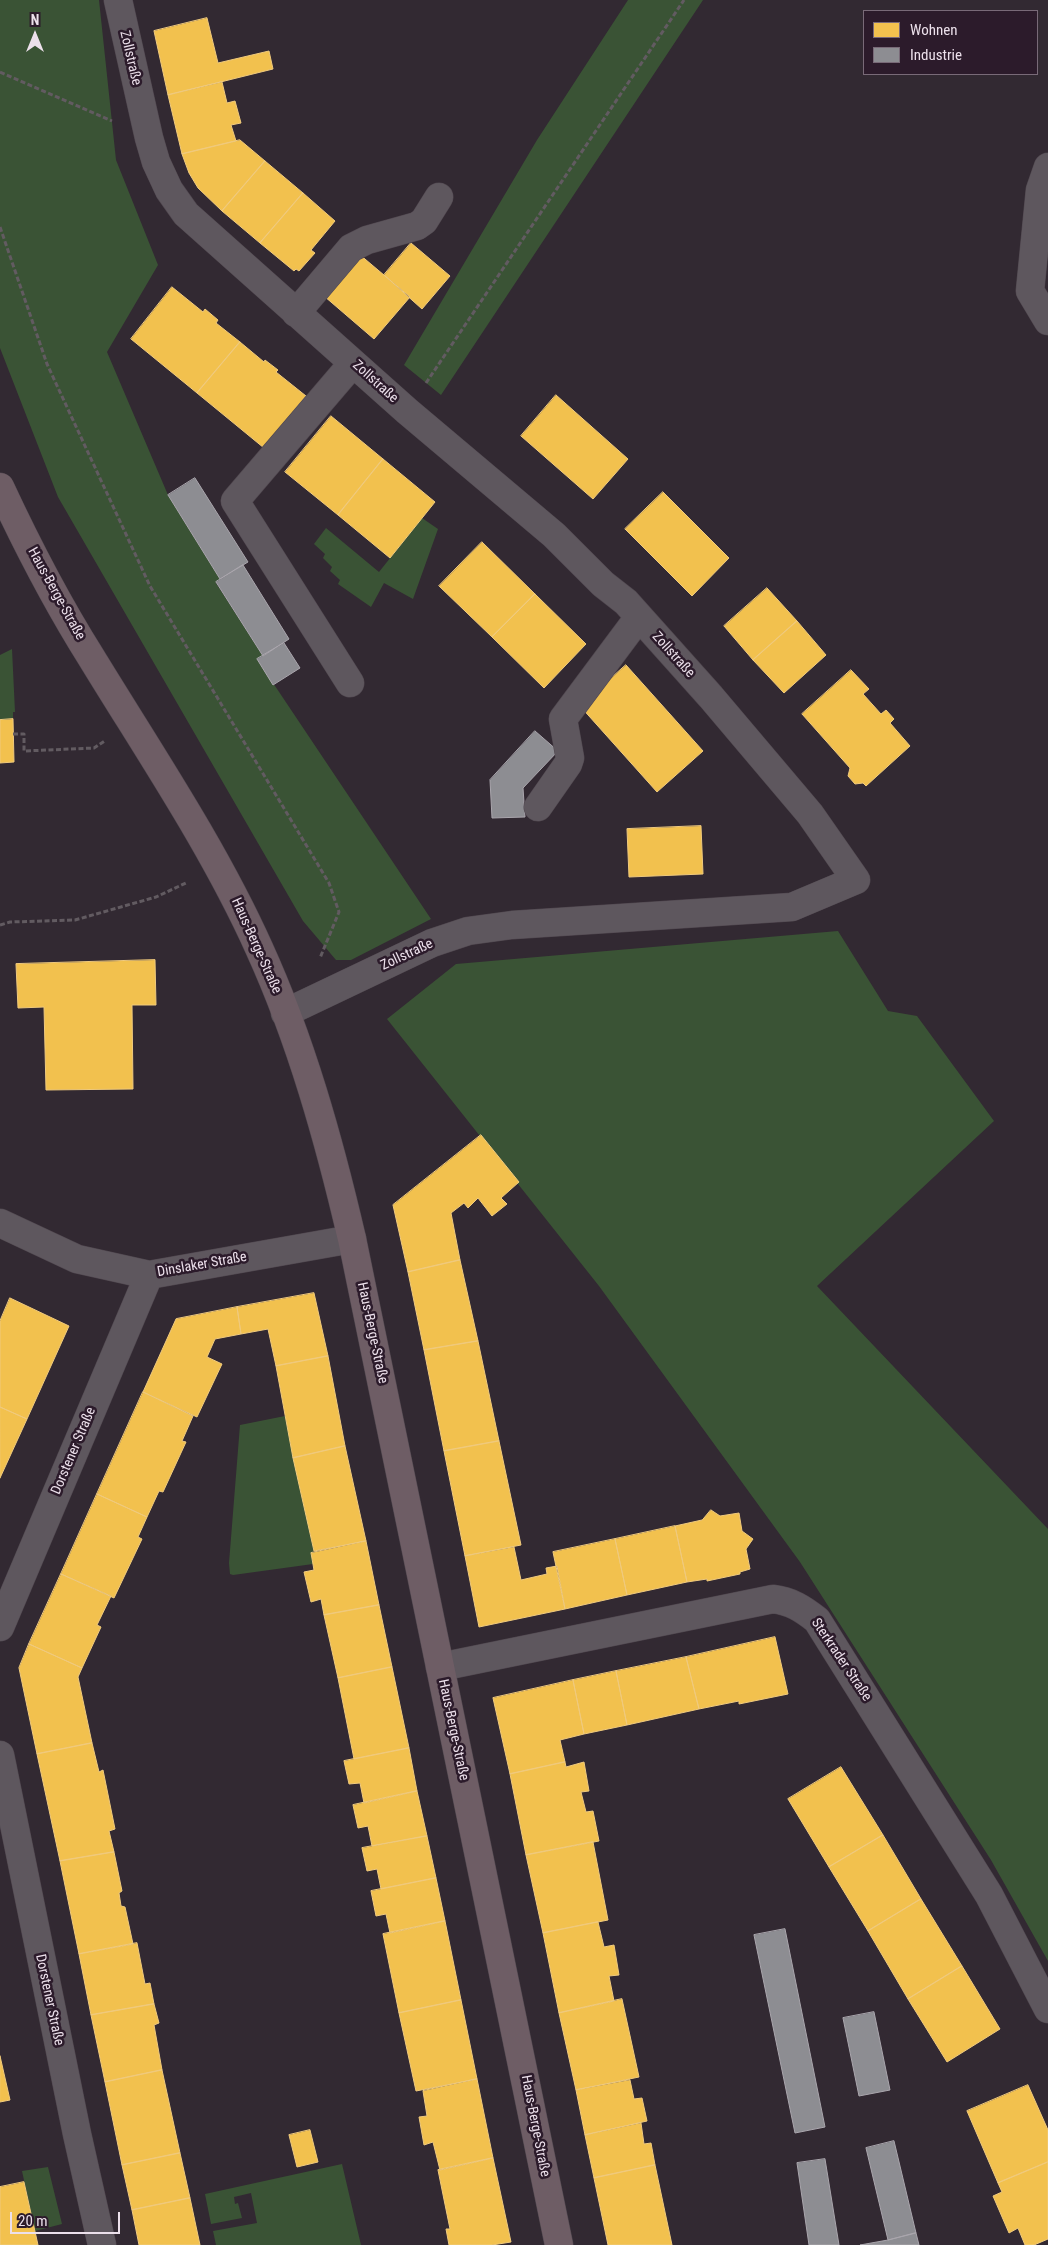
<!DOCTYPE html>
<html>
<head>
<meta charset="utf-8">
<style>
  body { margin:0 }
  #map { position:relative; width:1048px; height:2245px; overflow:hidden; background:#322932; font-family:"Roboto Condensed",sans-serif }
  canvas { display:block }
  .legend { position:absolute; left:863px; top:10px; width:175px; height:65px; box-sizing:border-box; background:#2c1b2b; border:1px solid #796a78; margin:0; padding:6px 9px; list-style:none; font-size:15px; color:#ece0eb }
  .legend li { display:flex; align-items:center; gap:10px; height:25px }
  .legend b { width:25px; border:1px solid #796a78 }
  .north { position:absolute; left:10px; top:10px; width:50px; height:50px; -webkit-text-stroke:4px #2c1b2b; paint-order:stroke; rotate:0deg; font-size:14px; font-weight:700; line-height:20px; text-align:center; color:#ece0eb }
  .north::after { content:''; display:block; margin:auto; width:18px; height:22px; background:#ece0eb; clip-path:polygon(50% 0,100% 100%,50% 72%,0 100%) }
  .scale { position:absolute; left:10px; top:2212px; width:110px; height:22px; box-sizing:border-box; border:2px solid #ece0eb; border-top:0; padding-left:6px; font-size:15px; line-height:18px; white-space:nowrap; color:#ece0eb; -webkit-text-stroke:4px #2c1b2b; paint-order:stroke }
</style>
</head>
<body>
<div id="map">
<canvas width="1048" height="2245"></canvas>
<ul class="legend">
<li><b style="height:14px;background:#f2c14e"></b>Wohnen</li>
<li><b style="height:14px;background:#8d8d92"></b>Industrie</li>
</ul>
<div class="north">N</div>
<div class="scale">20 m</div>
</div>
<script>
const ctx = document.querySelector('canvas').getContext('2d');
ctx.lineJoin = 'round';
function fillPath(path, color) {
  ctx.fillStyle = color;
  ctx.fill(path, 'evenodd');
}
function stroke(path, color, width, dash) {
  ctx.strokeStyle = color;
  ctx.lineWidth = width;
  ctx.lineCap = dash ? 'butt' : 'round';
  ctx.setLineDash(dash || []);
  ctx.stroke(path);
}
function write(font, color, halo, rows, align = 'center') {
  ctx.font = font + ' "Roboto Condensed",sans-serif';
  ctx.lineWidth = 5;
  ctx.setLineDash([]);
  ctx.textBaseline = 'middle';
  ctx.strokeStyle = halo;
  ctx.fillStyle = color;
  for (const [text, x, y, turn = 0] of rows) {
    ctx.save();
    ctx.translate(x, y);
    ctx.rotate((+turn || 0) * Math.PI / 180);
    ctx.textAlign = isNaN(turn) ? turn : align;
    if (halo) ctx.strokeText(text, 0, 0);
    ctx.fillText(text, 0, 0);
    ctx.restore();
  }
}
const green = new Path2D(`
  M 0,0 L 99,0 L 116,160 L 158,265 L 107,352 L 168,495 L 220,579 L 216,583 L 263,656 L 257,659 L 431,919 L 351,960 L 336,960 L 303,921 L 58,497 L 0,348 Z
  M 628,0 L 703,0 L 441,395 L 404,365 L 537,140 Z
  M 422,518 L 438,529 L 413,599 L 384,583 L 371,607 L 338,584 L 340,580 L 330,571 L 332,567 L 323,558 L 325,554 L 314,544 L 326,528 L 379,572 Z
  M 12,649 L 15,712 L 13,712 L 13,719 L 0,720 L 0,655 Z
  M 838,931 L 888,1011 L 917,1016 L 994,1121 L 817,1286 L 1048,1529 L 1048,1961 L 991,1860 L 800,1562 L 599,1286 L 387,1019 L 456,964 Z
  M 285,1416 L 314,1551 L 311,1554 L 313,1564 L 233,1575 L 230,1574 L 229,1563 L 240,1425 Z
  M 342,2164 L 361,2245 L 216,2245 L 213,2231 L 257,2223 L 251,2193 L 234,2197 L 235,2204 L 238,2203 L 242,2218 L 211,2224 L 205,2194 Z
  M 48,2167 L 62,2224 L 35,2231 L 22,2171 Z`);
const homes = new Path2D(`
  M 207,18 L 218,63 L 269,51 L 273,69 L 168,95 L 154,31 Z
  M 222,82 L 227,103 L 235,101 L 241,123 L 231,125 L 236,141 L 182,154 L 168,95 Z
  M 240,140 L 265,161 L 222,211 L 198,188 L 189,173 L 182,154 Z
  M 265,161 L 303,193 L 260,243 L 222,211 Z
  M 303,193 L 335,221 L 311,250 L 315,253 L 299,271 L 296,269 L 294,271 L 260,243 Z
  M 411,243 L 450,276 L 422,309 L 384,275 Z
  M 359,254 L 410,297 L 374,339 L 324,296 Z
  M 172,287 L 203,312 L 205,309 L 218,320 L 216,323 L 240,342 L 197,393 L 131,339 Z
  M 240,342 L 264,362 L 265,360 L 278,370 L 276,372 L 306,396 L 264,448 L 197,393 Z
  M 556,395 L 628,459 L 593,499 L 521,436 Z
  M 331,416 L 383,459 L 338,515 L 285,472 Z
  M 383,459 L 435,502 L 390,558 L 338,515 Z
  M 663,492 L 729,558 L 692,596 L 625,529 Z
  M 482,542 L 535,594 L 492,637 L 439,586 Z
  M 767,588 L 797,621 L 753,660 L 724,626 Z
  M 535,594 L 586,644 L 544,688 L 492,637 Z
  M 797,621 L 826,655 L 784,693 L 753,660 Z
  M 626,665 L 703,751 L 657,792 L 580,706 Z
  M 851,670 L 869,689 L 863,694 L 881,714 L 886,710 L 894,719 L 890,723 L 910,746 L 866,786 L 863,783 L 855,784 L 848,776 L 850,768 L 802,714 Z
  M 13,719 L 14,762 L 0,763 L 0,720 Z
  M 701,826 L 703,874 L 629,877 L 627,829 Z
  M 155,960 L 156,1005 L 132,1005 L 133,1089 L 46,1090 L 44,1007 L 18,1008 L 16,964 Z
  M 481,1135 L 519,1182 L 501,1198 L 507,1204 L 492,1216 L 478,1198 L 468,1208 L 464,1203 L 451,1213 L 460,1260 L 408,1272 L 393,1205 Z
  M 460,1260 L 478,1341 L 424,1350 L 408,1272 Z
  M 314,1293 L 328,1356 L 276,1366 L 268,1329 L 241,1334 L 237,1307 Z
  M 10,1298 L 69,1326 L 27,1419 L 0,1407 L 0,1321 Z
  M 237,1307 L 241,1334 L 215,1339 L 207,1357 L 222,1364 L 197,1417 L 143,1392 L 176,1319 Z
  M 478,1341 L 499,1441 L 444,1451 L 424,1350 Z
  M 328,1356 L 345,1446 L 293,1458 L 276,1366 Z
  M 143,1392 L 193,1416 L 182,1441 L 186,1442 L 163,1492 L 159,1491 L 147,1517 L 97,1494 Z
  M 0,1407 L 27,1419 L 0,1478 Z
  M 499,1441 L 521,1545 L 465,1556 L 444,1451 Z
  M 345,1446 L 366,1541 L 314,1551 L 293,1458 Z
  M 97,1494 L 147,1517 L 138,1537 L 142,1539 L 114,1598 L 61,1574 Z
  M 711,1510 L 720,1516 L 739,1513 L 742,1531 L 753,1539 L 746,1549 L 750,1569 L 740,1572 L 740,1574 L 707,1581 L 707,1579 L 687,1582 L 675,1526 L 702,1520 Z
  M 675,1526 L 687,1582 L 627,1595 L 615,1539 Z
  M 615,1539 L 627,1595 L 565,1609 L 553,1552 Z
  M 366,1541 L 379,1605 L 324,1615 L 321,1599 L 311,1602 L 304,1572 L 314,1570 L 311,1553 Z
  M 514,1547 L 521,1580 L 547,1574 L 546,1568 L 557,1566 L 565,1609 L 479,1627 L 465,1556 Z
  M 61,1574 L 111,1596 L 97,1625 L 101,1627 L 82,1668 L 29,1644 Z
  M 379,1605 L 392,1667 L 338,1678 L 324,1615 Z
  M 775,1637 L 788,1694 L 739,1704 L 739,1701 L 699,1709 L 686,1657 Z
  M 29,1644 L 82,1668 L 78,1677 L 92,1743 L 37,1754 L 19,1668 Z
  M 686,1657 L 699,1709 L 627,1725 L 616,1671 Z
  M 392,1667 L 409,1748 L 354,1759 L 338,1678 Z
  M 616,1671 L 627,1725 L 584,1734 L 573,1680 Z
  M 573,1680 L 584,1734 L 560,1740 L 565,1762 L 510,1774 L 493,1698 Z
  M 92,1743 L 99,1772 L 103,1770 L 115,1829 L 109,1831 L 114,1852 L 60,1861 L 37,1754 Z
  M 409,1748 L 417,1791 L 364,1803 L 360,1783 L 349,1784 L 344,1761 Z
  M 565,1762 L 566,1767 L 584,1762 L 589,1791 L 581,1792 L 586,1812 L 593,1811 L 599,1841 L 526,1855 L 510,1774 Z
  M 841,1767 L 883,1835 L 829,1867 L 788,1799 Z
  M 417,1791 L 427,1836 L 372,1846 L 368,1826 L 358,1828 L 353,1805 Z
  M 883,1835 L 921,1899 L 868,1931 L 829,1867 Z
  M 427,1836 L 436,1878 L 381,1889 L 377,1869 L 367,1871 L 362,1848 Z
  M 593,1842 L 608,1920 L 543,1933 L 526,1855 Z
  M 114,1852 L 122,1891 L 119,1893 L 121,1906 L 125,1907 L 133,1944 L 79,1954 L 60,1861 Z
  M 436,1878 L 445,1921 L 390,1933 L 386,1914 L 376,1916 L 371,1891 Z
  M 921,1899 L 962,1966 L 908,1999 L 868,1931 Z
  M 445,1921 L 461,2000 L 399,2013 L 383,1934 Z
  M 598,1922 L 604,1947 L 614,1945 L 619,1975 L 609,1976 L 614,2001 L 559,2013 L 543,1933 Z
  M 137,1943 L 145,1984 L 150,1983 L 154,2004 L 91,2015 L 79,1954 Z
  M 962,1966 L 1000,2029 L 947,2062 L 908,1999 Z
  M 622,1999 L 639,2077 L 576,2090 L 559,2013 Z
  M 461,2000 L 477,2079 L 416,2091 L 399,2013 Z
  M 154,2004 L 159,2023 L 154,2025 L 162,2070 L 105,2082 L 91,2015 Z
  M 0,2056 L 10,2100 L 0,2102 Z
  M 162,2070 L 180,2153 L 122,2165 L 105,2082 Z
  M 477,2079 L 493,2158 L 440,2170 L 433,2142 L 424,2145 L 419,2117 L 427,2116 L 423,2091 Z
  M 630,2080 L 634,2099 L 642,2098 L 647,2121 L 585,2135 L 576,2090 Z
  M 1028,2085 L 1048,2130 L 1048,2162 L 998,2183 L 967,2111 Z
  M 641,2123 L 644,2144 L 651,2143 L 655,2165 L 594,2178 L 585,2135 Z
  M 310,2130 L 318,2162 L 297,2167 L 289,2135 Z
  M 180,2153 L 190,2198 L 132,2210 L 122,2165 Z
  M 493,2158 L 511,2242 L 492,2245 L 449,2245 L 446,2229 L 450,2229 L 438,2170 Z
  M 1048,2162 L 1048,2239 L 1034,2245 L 1025,2245 L 1018,2228 L 1009,2233 L 993,2196 L 1002,2192 L 998,2183 Z
  M 655,2165 L 672,2245 L 608,2245 L 594,2178 Z
  M 24,2182 L 38,2245 L 0,2245 L 0,2187 Z
  M 190,2198 L 200,2245 L 139,2245 L 132,2210 Z`);
const industry = new Path2D(`
  M 195,478 L 248,562 L 220,579 L 168,495 Z
  M 243,565 L 289,639 L 263,656 L 216,582 Z
  M 284,643 L 300,668 L 273,685 L 257,659 Z
  M 535,731 L 558,751 L 523,788 L 525,817 L 492,818 L 490,780 Z
  M 785,1929 L 825,2127 L 795,2133 L 754,1935 Z
  M 874,2012 L 890,2090 L 859,2096 L 843,2018 Z
  M 894,2141 L 916,2233 L 888,2240 L 866,2148 Z
  M 825,2159 L 839,2245 L 809,2245 L 797,2163 Z
  M 916,2233 L 919,2245 L 860,2245 L 888,2240 Z`);
const path = new Path2D(`
  M 0,72 L 112,121
  M 0,227 L 47,364 L 150,586 L 329,883 L 339,912 L 320,958
  M 426,383 L 684,0
  M 13,734 L 24,734 L 24,751 L 94,748 L 106,740
  M 0,925 L 10,922 L 75,920 L 156,897 L 188,882`);
const minor = new Path2D(`
  M 118,0 L 149,138 L 156,162 L 169,190 L 186,214 L 407,411 L 554,535 L 603,584 L 626,602 L 711,697 L 810,814 L 856,880 L 792,907 L 512,925 L 468,931 L 432,943 L 285,1013
  M 1048,167 L 1040,190 L 1030,291 L 1048,321
  M 296,313 L 351,248 L 367,240 L 417,226 L 424,221 L 439,197
  M 350,683 L 235,501 L 353,363
  M 538,807 L 568,764 L 570,758 L 563,719 L 639,617
  M 0,1223 L 77,1259 L 149,1275 L 352,1239
  M 0,1627 L 149,1275
  M 440,1667 L 773,1599 C 791,1601 803,1609 817,1620 L 989,1895 L 1048,2009
  M 0,1755 L 77,2134 L 102,2245`);
const major = new Path2D(`
  M 0,487 C 27,545 57,603 91,657 C 149,752 213,846 259,948 C 301,1040 329,1140 352,1239 L 559,2245`);
const streetNames = [
  ["Zollstraße",130,58,77],
  ["Zollstraße",375,382,42],
  ["Haus-Berge-Straße",56,594,61],
  ["Zollstraße",673,655,48],
  ["Haus-Berge-Straße",256,946,66],
  ["Zollstraße",407,955,-25],
  ["Dinslaker Straße",202,1265,-10],
  ["Haus-Berge-Straße",372,1333,78],
  ["Dorstener Straße",74,1451,-67],
  ["Sterkrader Straße",841,1660,56],
  ["Haus-Berge-Straße",453,1730,78],
  ["Dorstener Straße",49,2000,78],
  ["Haus-Berge-Straße",535,2126,79]
];
fillPath(green, '#3a5335');
fillPath(homes, '#f2c14e');
stroke(homes, '#f0ca7d', 1);
fillPath(industry, '#8d8d92');
stroke(industry, '#aaa6ad', 1);
stroke(minor, '#50474f', 29);
stroke(major, '#50474f', 29);
stroke(path, '#625b61', 3, [5, 2.5]);
stroke(minor, '#5e575e', 28);
stroke(major, '#6e5d65', 28);
write('14px', '#ece0eb', '#2c1b2b', streetNames);
</script>
</body>
</html>
